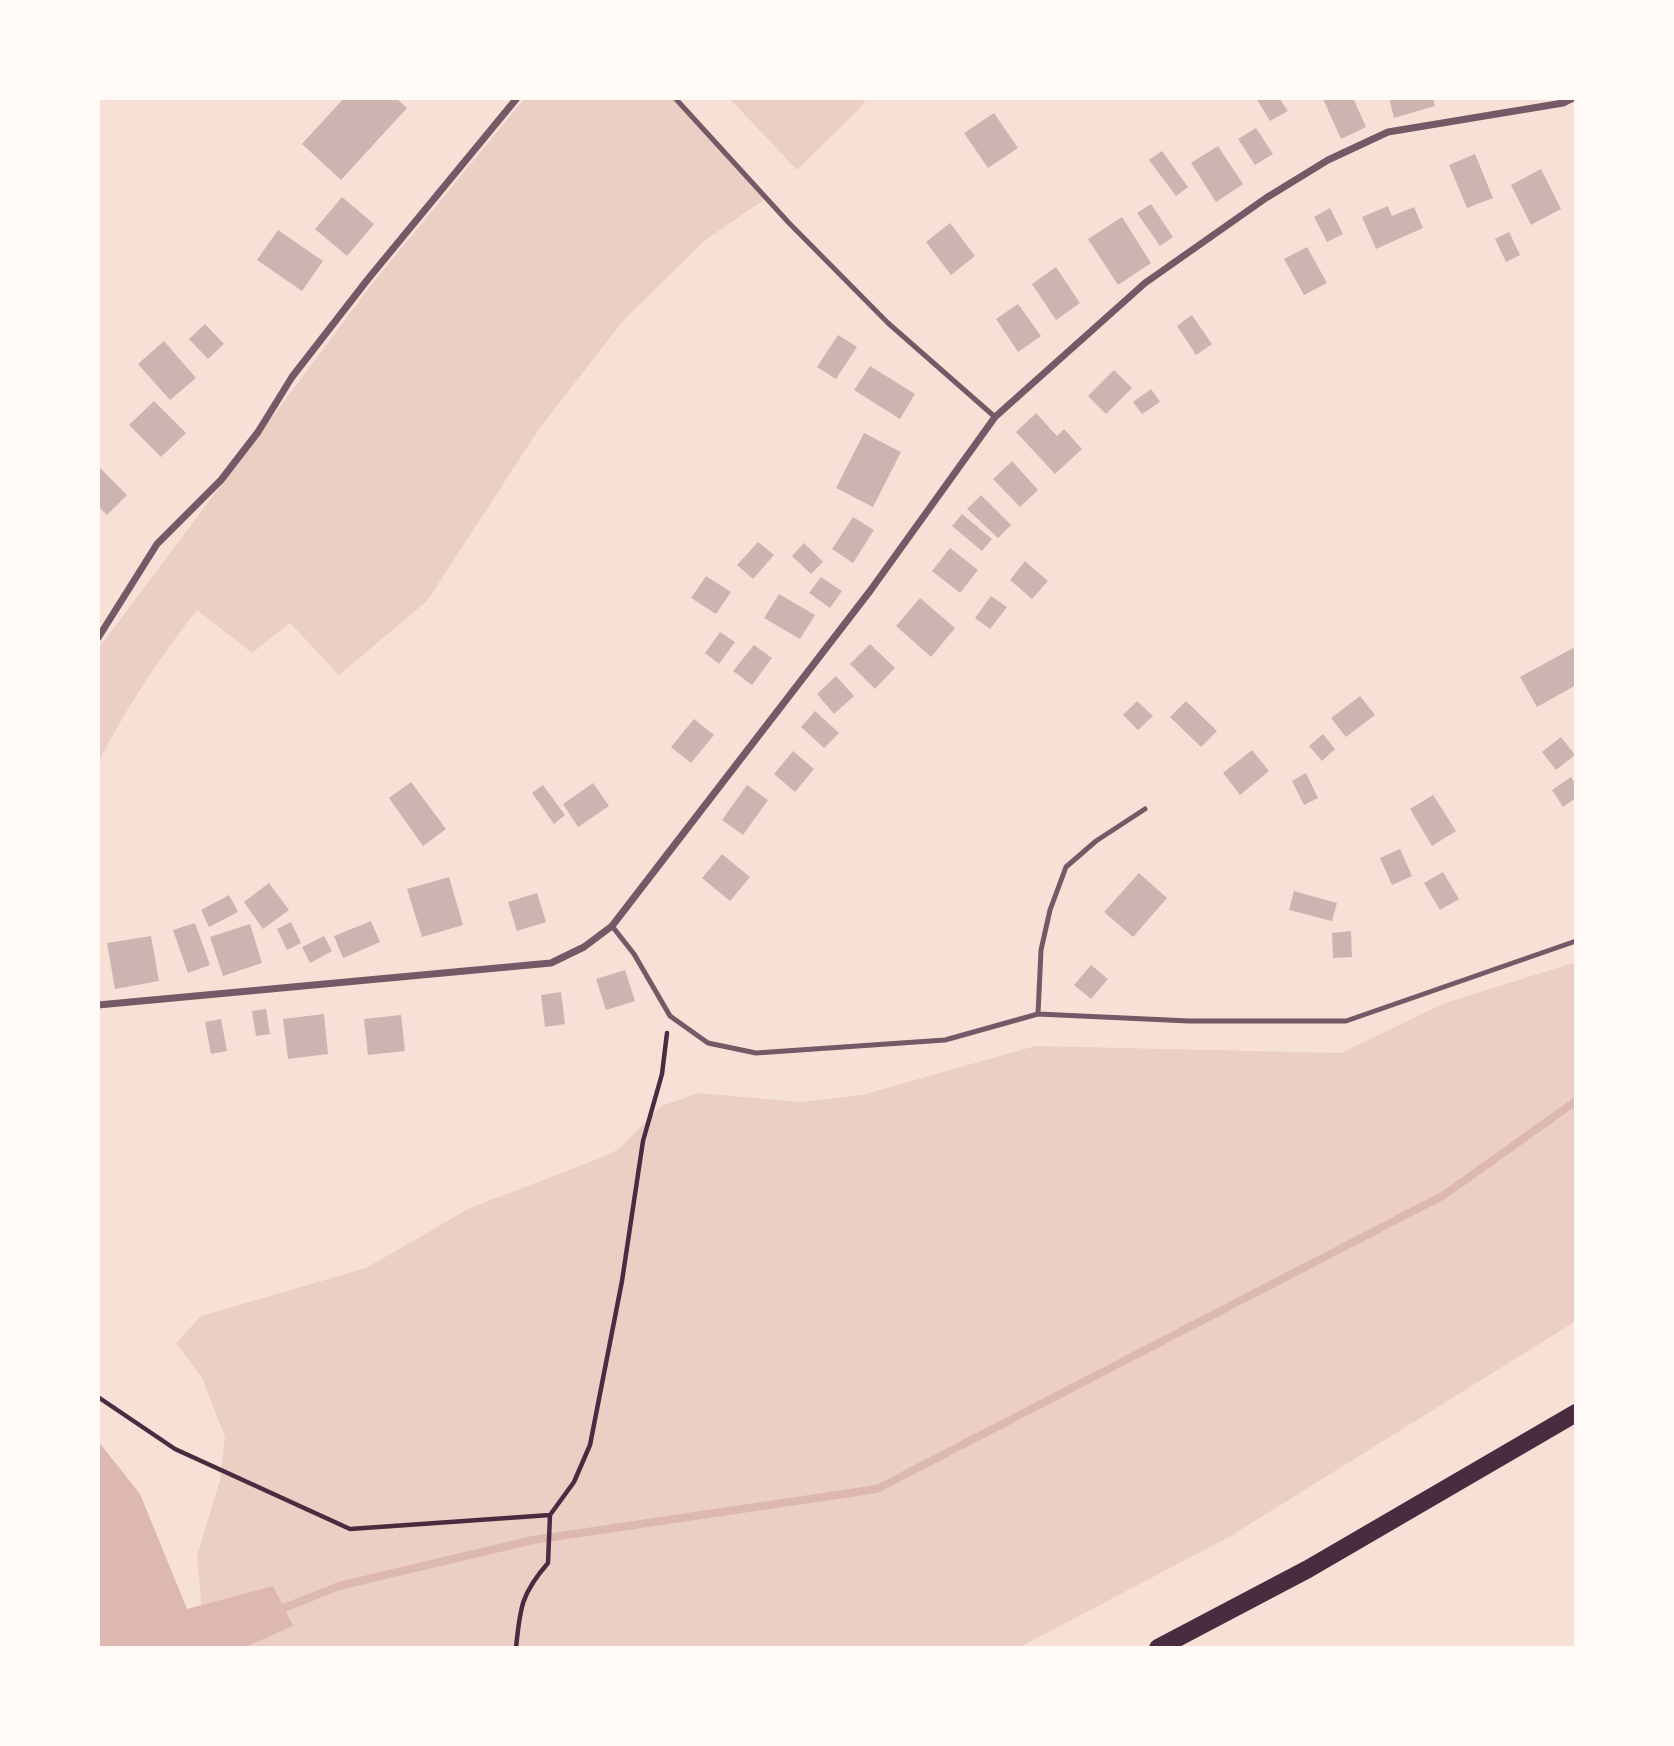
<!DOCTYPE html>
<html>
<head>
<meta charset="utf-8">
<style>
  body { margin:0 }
  #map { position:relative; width:1674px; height:1746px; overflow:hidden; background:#f7e1d7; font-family:"Work Sans",sans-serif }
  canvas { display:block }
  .frame { position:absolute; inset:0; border:100px solid #fffaf5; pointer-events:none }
</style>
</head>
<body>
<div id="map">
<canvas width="1674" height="1746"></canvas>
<div class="frame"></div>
</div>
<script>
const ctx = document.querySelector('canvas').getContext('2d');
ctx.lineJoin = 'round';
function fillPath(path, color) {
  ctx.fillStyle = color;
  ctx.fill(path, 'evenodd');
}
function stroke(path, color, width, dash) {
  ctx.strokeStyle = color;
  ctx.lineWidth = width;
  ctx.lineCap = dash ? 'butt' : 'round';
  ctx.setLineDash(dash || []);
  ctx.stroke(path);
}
const green = new Path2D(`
  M 525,98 L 678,98 L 768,197 L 704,241 L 622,322 L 539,429 L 427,601 L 339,675 L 290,623 L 252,653 L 197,610 C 159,658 126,708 98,763 L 98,649 L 372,284 Z
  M 729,98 L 867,98 L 861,107 L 797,170 Z
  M 1576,962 L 1576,1321 L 1229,1537 L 1018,1648 L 199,1648 L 203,1624 L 197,1556 L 220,1480 L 225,1437 L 202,1378 L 176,1343 L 201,1316 L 366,1268 L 470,1208 L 603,1157 L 619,1149 L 661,1106 L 699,1093 L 800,1102 L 862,1095 L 1035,1046 L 1341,1053 L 1445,1003 Z`);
const water = new Path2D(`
  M 98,1441 L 140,1494 L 187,1609 L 273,1586 L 293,1626 L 243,1648 L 98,1648 Z`);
const stream = new Path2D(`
  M 274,1612 L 339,1586 L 533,1540 L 877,1489 L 1444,1195 L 1576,1101`);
const building = new Path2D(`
  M 344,98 L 396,98 L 407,108 L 341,180 L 302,144 Z
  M 1256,98 L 1279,98 L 1288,111 L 1270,121 Z
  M 1325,98 L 1353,98 L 1366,127 L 1341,139 L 1323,99 Z
  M 1389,98 L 1433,98 L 1435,106 L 1394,118 Z
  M 994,113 L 1018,148 L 988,168 L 964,133 Z
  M 1256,128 L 1273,154 L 1255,165 L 1238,139 Z
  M 1218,146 L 1243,184 L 1216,202 L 1191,163 Z
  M 1162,151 L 1188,187 L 1176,196 L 1149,160 Z
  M 1475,154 L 1493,198 L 1467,208 L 1449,165 Z
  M 1541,169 L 1561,209 L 1531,225 L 1511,185 Z
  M 342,197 L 374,224 L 347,256 L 315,229 Z
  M 1151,204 L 1173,237 L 1160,246 L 1137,213 Z
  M 1388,206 L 1392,216 L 1414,207 L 1423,228 L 1376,249 L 1362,217 Z
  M 1330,208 L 1343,234 L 1327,242 L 1314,217 Z
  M 1122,217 L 1151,263 L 1118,285 L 1088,239 Z
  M 950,223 L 975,256 L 951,275 L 926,242 Z
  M 278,230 L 323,261 L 302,291 L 257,260 Z
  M 1509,232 L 1520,255 L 1506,262 L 1495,239 Z
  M 1307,247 L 1327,283 L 1304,295 L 1284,259 Z
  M 1056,267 L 1080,303 L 1056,320 L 1032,284 Z
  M 1018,304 L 1041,336 L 1018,352 L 996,319 Z
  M 1192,315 L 1212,344 L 1196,355 L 1177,326 Z
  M 205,324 L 224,344 L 208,359 L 189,339 Z
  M 838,335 L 857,347 L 836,379 L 817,367 Z
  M 164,341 L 196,378 L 170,400 L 138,364 Z
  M 870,366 L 915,394 L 900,419 L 854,390 Z
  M 1114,370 L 1132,388 L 1106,414 L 1088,396 Z
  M 1151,389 L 1160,402 L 1142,414 L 1133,402 Z
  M 154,401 L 186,433 L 161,457 L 129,425 Z
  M 1036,413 L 1057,436 L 1064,429 L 1082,449 L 1055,474 L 1016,432 Z
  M 864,433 L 901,452 L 873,507 L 836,488 Z
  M 1012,461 L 1038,490 L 1020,507 L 993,479 Z
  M 98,466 L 127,495 L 107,515 L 98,506 Z
  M 981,495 L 1011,525 L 998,538 L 967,509 Z
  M 962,514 L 992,539 L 982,551 L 952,526 Z
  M 853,517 L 874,530 L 853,563 L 832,549 Z
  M 758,542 L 774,555 L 753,579 L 737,565 Z
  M 804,543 L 823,562 L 811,574 L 792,556 Z
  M 950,548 L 978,570 L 960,593 L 932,571 Z
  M 1025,561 L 1048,581 L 1032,599 L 1010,580 Z
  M 706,576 L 731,592 L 716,614 L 691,598 Z
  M 821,577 L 842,591 L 830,608 L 809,593 Z
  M 779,594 L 815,615 L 800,639 L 764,618 Z
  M 991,596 L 1007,607 L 990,629 L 975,618 Z
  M 920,598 L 955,628 L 931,657 L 896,626 Z
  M 720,632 L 735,642 L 719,664 L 705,653 Z
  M 870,644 L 895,668 L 875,689 L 850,664 Z
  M 754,645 L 772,658 L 752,685 L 733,671 Z
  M 1573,648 L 1576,654 L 1576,685 L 1537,707 L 1520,677 Z
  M 836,676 L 854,696 L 834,714 L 817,694 Z
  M 1360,696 L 1375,715 L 1346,737 L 1331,718 Z
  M 1137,701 L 1153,716 L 1138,730 L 1123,715 Z
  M 1186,701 L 1217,731 L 1201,747 L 1170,717 Z
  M 815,711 L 839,733 L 824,748 L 801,727 Z
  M 694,719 L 714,735 L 691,763 L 671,747 Z
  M 1323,734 L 1335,749 L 1322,761 L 1309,746 Z
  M 1561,737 L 1575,755 L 1556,770 L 1542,752 Z
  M 1252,750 L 1269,771 L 1240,795 L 1223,773 Z
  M 793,751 L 814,769 L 795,792 L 774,774 Z
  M 1306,773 L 1318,798 L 1304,805 L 1292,781 Z
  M 1571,777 L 1576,785 L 1576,798 L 1563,807 L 1552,790 Z
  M 411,782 L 446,829 L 423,846 L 389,798 Z
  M 593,783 L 609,806 L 578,827 L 563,804 Z
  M 543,785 L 565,815 L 554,824 L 532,793 Z
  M 747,785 L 768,800 L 743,835 L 722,820 Z
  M 1433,795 L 1456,831 L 1432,846 L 1410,809 Z
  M 1400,849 L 1412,876 L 1392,885 L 1380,858 Z
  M 722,854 L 750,877 L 730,901 L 702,878 Z
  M 1443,872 L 1459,899 L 1440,910 L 1424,883 Z
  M 1139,873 L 1167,898 L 1133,937 L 1104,912 Z
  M 449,877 L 463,925 L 422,937 L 407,889 Z
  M 269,883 L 289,910 L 263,929 L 244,902 Z
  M 1294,891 L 1337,903 L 1332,921 L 1289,910 Z
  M 537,893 L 546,922 L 517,931 L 508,902 Z
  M 229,895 L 238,912 L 209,927 L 201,910 Z
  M 371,921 L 380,942 L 343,958 L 334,936 Z
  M 291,922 L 301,943 L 287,950 L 277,929 Z
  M 195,923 L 210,965 L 188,973 L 173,930 Z
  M 250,924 L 262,963 L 223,976 L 210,937 Z
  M 1351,931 L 1352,957 L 1333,958 L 1332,933 Z
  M 151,936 L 159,981 L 115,989 L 107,943 Z
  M 324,936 L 332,951 L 310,963 L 302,947 Z
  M 1091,965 L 1108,979 L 1091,999 L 1074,985 Z
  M 625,970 L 635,1001 L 606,1010 L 596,979 Z
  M 561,992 L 565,1024 L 545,1027 L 541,995 Z
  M 266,1009 L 270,1034 L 256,1036 L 252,1011 Z
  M 324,1014 L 328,1054 L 288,1059 L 283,1019 Z
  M 401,1015 L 405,1051 L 368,1055 L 364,1019 Z
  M 221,1019 L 227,1051 L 211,1054 L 205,1022 Z`);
const path = new Path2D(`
  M 98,1397 L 175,1449 L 350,1529 L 550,1515
  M 516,1648 C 520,1608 521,1594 548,1563 L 550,1515 L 574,1482 L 590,1445 L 622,1281 L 643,1141 L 662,1074 L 667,1033`);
const service = new Path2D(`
  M 675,98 L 789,223 L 888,323 L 995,417
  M 612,926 L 634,954 L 670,1016 L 708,1043 L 756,1053 L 945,1040 L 1038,1014 L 1189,1021 L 1346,1021 L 1576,941
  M 1038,1014 L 1041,950 L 1050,910 L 1066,867 L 1096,841 L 1145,809`);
const minor = new Path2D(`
  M 98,638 L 157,544 L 221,480 L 258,432 L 292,377 L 368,279 L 517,98
  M 98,1005 L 551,963 L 584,947 L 612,926 L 870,591 L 995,417 L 1145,283 L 1266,198 L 1328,160 L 1388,132 L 1563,103 L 1573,98`);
const primary = new Path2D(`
  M 1158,1648 L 1308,1569 L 1576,1413`);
fillPath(green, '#ebcfc5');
fillPath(water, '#dcb8b0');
stroke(stream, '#dcb8b0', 8);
fillPath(building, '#ccb4b1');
stroke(path, '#4a2c40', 4.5);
stroke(service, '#755966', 5);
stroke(minor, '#755966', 7);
stroke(primary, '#4a2c40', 18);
</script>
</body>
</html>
